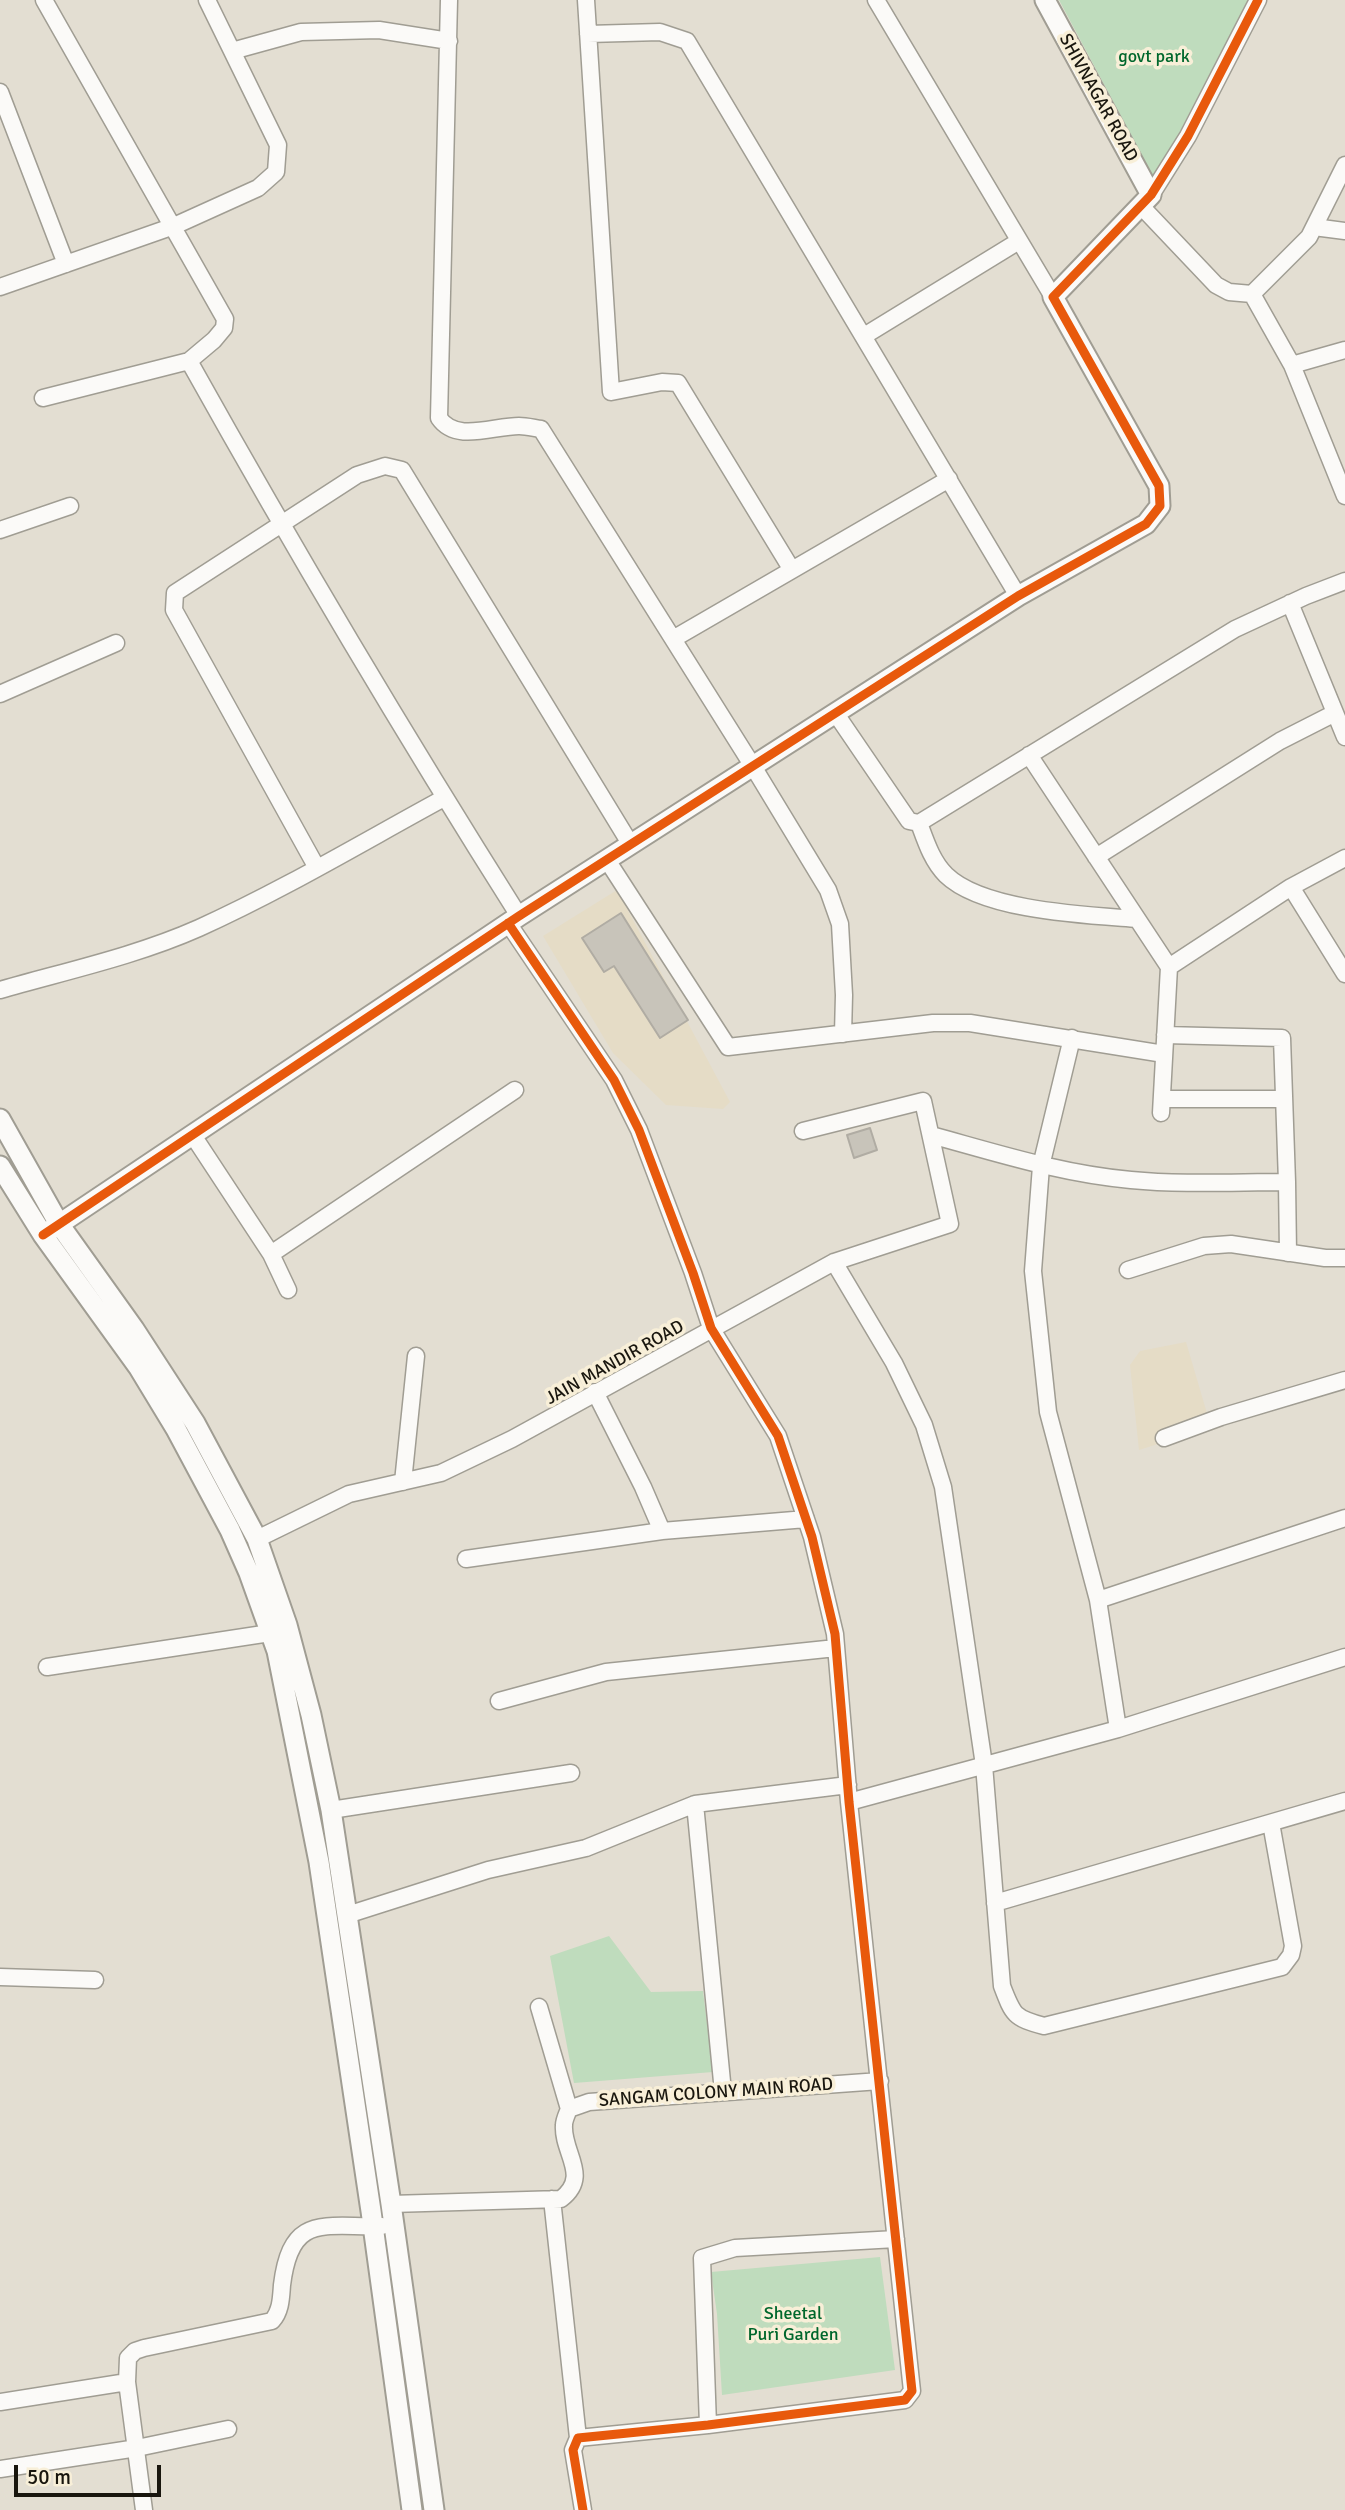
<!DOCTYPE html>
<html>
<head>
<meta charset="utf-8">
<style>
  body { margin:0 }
  #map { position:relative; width:1345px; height:2510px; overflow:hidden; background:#e3ded2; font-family:Signika,sans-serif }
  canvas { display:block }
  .scale { position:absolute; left:14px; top:2465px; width:147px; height:32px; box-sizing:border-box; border:4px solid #19160e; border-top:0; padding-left:9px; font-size:21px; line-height:24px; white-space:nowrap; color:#19160e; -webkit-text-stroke:5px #f8efd8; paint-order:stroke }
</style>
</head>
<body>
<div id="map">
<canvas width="1345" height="2510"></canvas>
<div class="scale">50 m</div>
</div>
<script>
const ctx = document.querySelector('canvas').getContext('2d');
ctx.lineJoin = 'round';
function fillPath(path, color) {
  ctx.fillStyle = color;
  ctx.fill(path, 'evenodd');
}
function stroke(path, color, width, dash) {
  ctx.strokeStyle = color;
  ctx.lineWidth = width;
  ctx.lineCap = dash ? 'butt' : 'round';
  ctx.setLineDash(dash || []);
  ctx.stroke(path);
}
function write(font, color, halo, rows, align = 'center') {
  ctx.font = font + ' Signika,sans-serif';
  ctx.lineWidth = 7;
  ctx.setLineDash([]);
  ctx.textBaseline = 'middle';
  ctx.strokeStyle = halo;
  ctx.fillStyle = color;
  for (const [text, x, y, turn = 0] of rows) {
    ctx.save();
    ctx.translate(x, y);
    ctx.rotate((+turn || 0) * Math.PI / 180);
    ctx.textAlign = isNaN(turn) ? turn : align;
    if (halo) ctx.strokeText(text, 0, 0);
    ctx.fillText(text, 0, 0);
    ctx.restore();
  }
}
const built = new Path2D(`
  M 617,890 L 730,1102 L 723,1109 L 666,1105 L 613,1053 L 543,936 Z
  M 1186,1342 L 1211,1427 L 1139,1450 L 1130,1365 L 1140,1351 Z`);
const green = new Path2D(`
  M 1059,0 L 1248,0 L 1155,180 Z
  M 609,1936 L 651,1992 L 703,1991 L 713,2072 L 574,2083 L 550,1956 Z
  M 880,2257 L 895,2370 L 722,2395 L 717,2314 L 711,2272 Z`);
const building = new Path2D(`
  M 621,913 L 688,1020 L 660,1038 L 614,966 L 604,972 L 582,938 Z
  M 870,1128 L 877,1150 L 854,1158 L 847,1135 Z`);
const minor = new Path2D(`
  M 449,0 L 439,418 C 456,443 493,426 519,426 C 526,426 534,428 541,429 L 754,768 L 828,890 L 840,924 L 844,995 L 843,1034
  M 586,0 L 611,392 L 662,382 L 678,383 L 792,570
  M 876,0 L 1053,297
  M 588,34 L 660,32 L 687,41 L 1018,596
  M 232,51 L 301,32 L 379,30 L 449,41
  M 0,92 L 66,264
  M 1151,195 L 1188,136 L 1258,0
  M 1141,206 L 1216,285 L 1229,292 L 1252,294 L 1309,237 L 1345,165
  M 1314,227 L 1345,231
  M 0,287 L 174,226 L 258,188 L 276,172 L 278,145 L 207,0
  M 1252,294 L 1292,365 L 1345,496
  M 864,336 L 1019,241
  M 189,361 C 294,549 404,734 519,916
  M 1292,365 L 1345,350
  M 43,398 L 189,361 L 214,340 L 224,328 L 225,319 L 44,0
  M 0,530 L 70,506
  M 1290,603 L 1345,737
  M 673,639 L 949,479
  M 0,694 L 116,643
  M 836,714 L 909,821 L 919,823 L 1235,629 L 1306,596 L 1345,581
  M 1029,755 L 1169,967 L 1161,1113
  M 919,823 C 926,842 932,861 946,875 C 983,911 1086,915 1137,919
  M 1096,857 L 1280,741 L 1335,713
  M 607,860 L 728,1047 L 933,1023 L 970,1023 L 1164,1054
  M 317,868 L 174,610 L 175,593 L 357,475 L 385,466 L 402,470 L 631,845
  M 1291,887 L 1345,974
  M 508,923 L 614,1080 L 639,1130 L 693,1273 L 711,1328 L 778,1436 L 812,1537 L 835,1634 L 849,1802 L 912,2391 L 905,2400 L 708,2425 L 578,2438 L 573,2450 L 583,2510
  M 1169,967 L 1291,887 L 1345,858
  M 0,990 C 66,971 136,956 199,928 C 283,890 363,842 444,798
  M 1165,1035 L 1282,1038 L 1287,1182
  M 1072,1038 L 1041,1166 L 1033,1271 L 1048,1412 L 1098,1600 L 1118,1729
  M 1162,1099 L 1284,1099
  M 192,1134 L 271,1254 L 288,1290
  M 931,1135 C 997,1153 1062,1174 1131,1180 C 1182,1185 1235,1182 1287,1182 L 1288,1253
  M 271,1254 L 515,1090
  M 834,1262 L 894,1363 L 924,1425 L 943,1487 L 984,1765 L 1002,1986 C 1013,2015 1014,2018 1044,2026 L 1282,1967 L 1291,1955 L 1293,1946 L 1271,1823
  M 1128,1270 L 1204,1246 L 1231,1244 L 1325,1258 L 1345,1258
  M 595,1392 L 643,1487 L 662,1531 L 806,1519
  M 1164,1438 L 1221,1417 L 1345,1380
  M 403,1482 L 416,1356
  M 257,1539 L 349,1494 L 441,1473 L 512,1439 L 834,1262 L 950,1224 L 923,1101 L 803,1131
  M 466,1559 L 662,1531
  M 1098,1600 L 1345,1518
  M 47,1667 L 270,1633
  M 499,1701 L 606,1672 L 836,1648
  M 849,1802 L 1118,1729 L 1345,1657
  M 331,1810 L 571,1773
  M 995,1903 L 1345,1801
  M 347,1915 L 488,1870 L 586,1848 L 695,1804
  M 0,1977 L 95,1980
  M 539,2007 L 569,2109
  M 723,2092 L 695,1804 L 848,1785
  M 552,2199 L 578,2438
  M 391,2204 L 561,2199 C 591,2176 562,2153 564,2125 C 564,2120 567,2114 569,2109 L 589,2102 L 880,2081
  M 0,2402 L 127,2382
  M 708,2425 L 702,2258 L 735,2248 L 896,2239
  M 0,2469 L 137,2448 L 228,2429
  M 144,2510 L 127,2382 L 128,2358 L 135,2351 L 144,2348 L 272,2321 C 281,2311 281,2298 282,2285 C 291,2212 324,2228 382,2226`);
const tertiary = new Path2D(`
  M 0,1119 L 59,1224 L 134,1329 L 195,1423 L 257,1539 L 287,1625 L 311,1715 L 331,1810 L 391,2204 L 434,2510
  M 0,1166 L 43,1235 L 139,1368 L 176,1429 L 230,1530 L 249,1573 L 277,1651 L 319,1862 L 371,2211 L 412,2510
  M 43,1235 L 519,916 L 1018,596 L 1146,524 L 1160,506 L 1159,486 L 1053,297 L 1151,195 L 1045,0`);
const cycleway = new Path2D(`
  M 508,923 L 614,1080 L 639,1130 L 693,1273 L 711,1328 L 778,1436 L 812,1537 L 835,1634 L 849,1802 L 912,2391 L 905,2400 L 708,2425 L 578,2438 L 573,2450 L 583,2510
  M 43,1235 L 519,916 L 1018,596 L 1146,524 L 1160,506 L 1159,486 L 1053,297 L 1151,195 L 1188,136 L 1258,0`);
const parkNames = [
  ["govt park",1154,57],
  ["Sheetal",793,2314],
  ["Puri Garden",793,2335]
];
const streetNames = [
  ["SHIVNAGAR ROAD",1098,98,61],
  ["JAIN MANDIR ROAD",615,1363,-29],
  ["SANGAM COLONY MAIN ROAD",716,2093,-4]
];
fillPath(built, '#e5dcc6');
fillPath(green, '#bfdcbd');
fillPath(building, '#c8c4ba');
stroke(building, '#b0aca3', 2);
stroke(minor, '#a09d93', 19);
stroke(tertiary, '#a09d93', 23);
stroke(minor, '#fbfaf8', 16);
stroke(tertiary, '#fbfaf8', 19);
stroke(cycleway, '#e8590c', 9);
write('18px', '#00672c', '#f8efd8', parkNames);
write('18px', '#19160e', '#f8efd8', streetNames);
</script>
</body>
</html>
